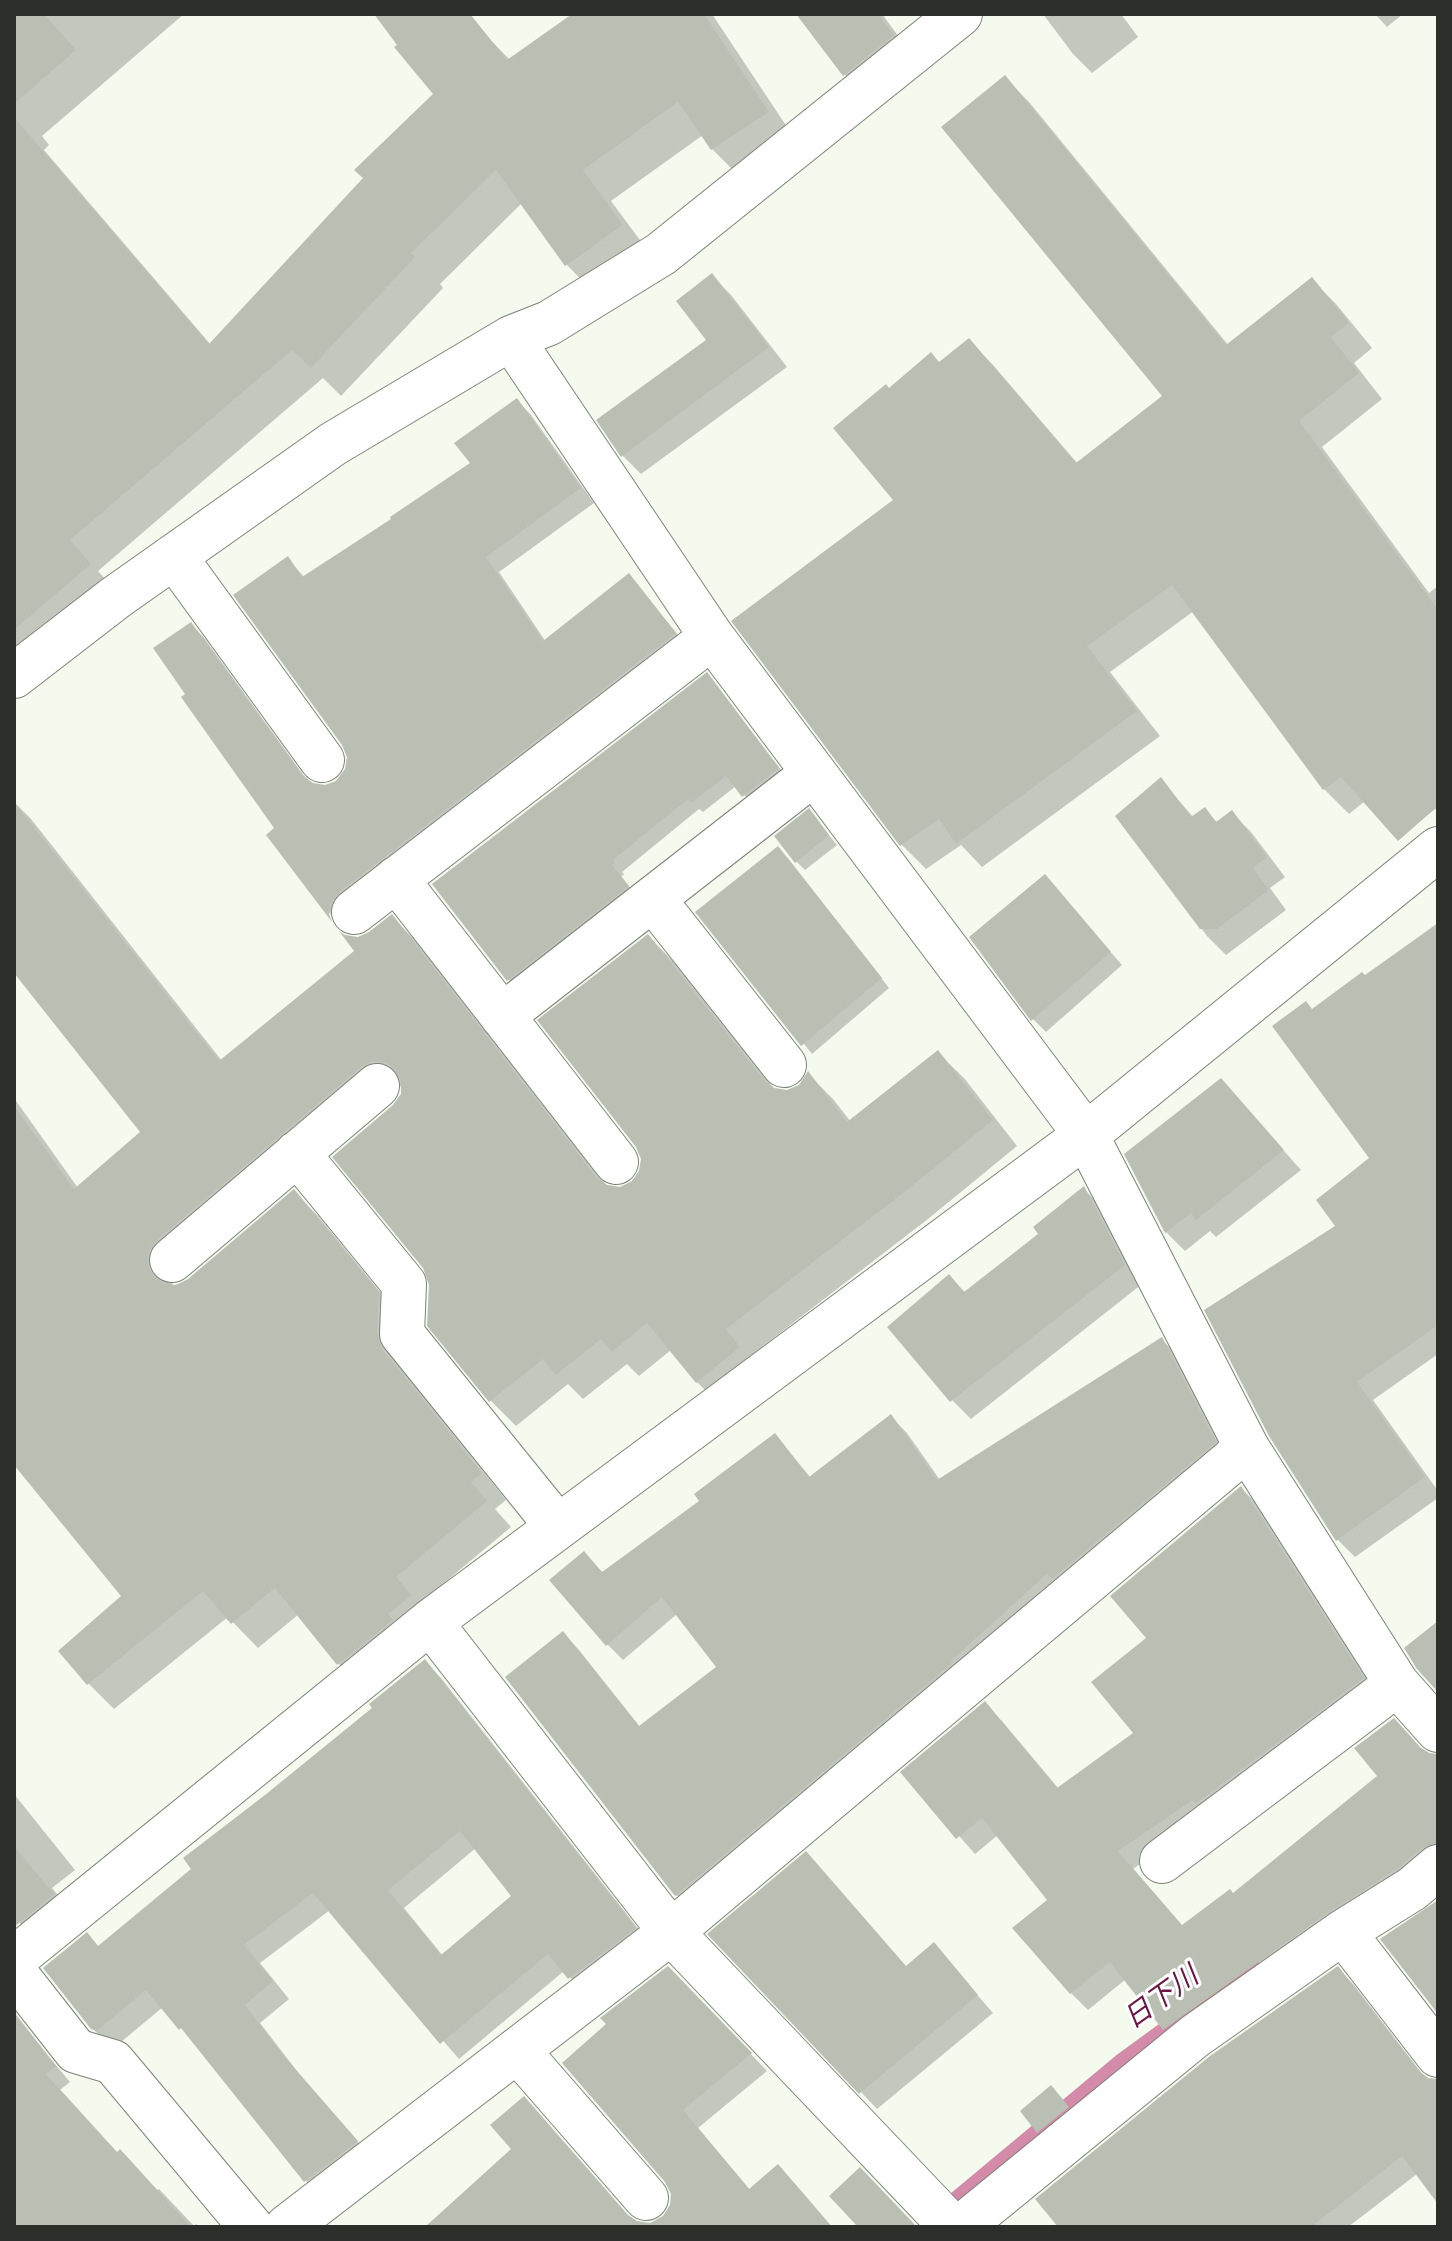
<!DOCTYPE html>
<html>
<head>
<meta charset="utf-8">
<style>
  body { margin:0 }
  #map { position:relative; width:1452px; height:2241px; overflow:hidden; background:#f4faee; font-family:Overpass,sans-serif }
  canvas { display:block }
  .frame { position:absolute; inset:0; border:16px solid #2c2e2a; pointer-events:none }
</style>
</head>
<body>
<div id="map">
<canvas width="1452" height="2241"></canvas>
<div class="frame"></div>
</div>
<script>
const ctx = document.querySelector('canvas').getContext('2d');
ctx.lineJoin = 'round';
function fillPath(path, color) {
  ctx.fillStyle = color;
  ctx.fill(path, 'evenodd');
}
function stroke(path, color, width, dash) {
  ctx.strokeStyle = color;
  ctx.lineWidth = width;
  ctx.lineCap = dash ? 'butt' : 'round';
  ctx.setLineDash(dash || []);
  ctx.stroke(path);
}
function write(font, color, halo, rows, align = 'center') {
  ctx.font = font + ' Overpass,"Noto Sans JP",sans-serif';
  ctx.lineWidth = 6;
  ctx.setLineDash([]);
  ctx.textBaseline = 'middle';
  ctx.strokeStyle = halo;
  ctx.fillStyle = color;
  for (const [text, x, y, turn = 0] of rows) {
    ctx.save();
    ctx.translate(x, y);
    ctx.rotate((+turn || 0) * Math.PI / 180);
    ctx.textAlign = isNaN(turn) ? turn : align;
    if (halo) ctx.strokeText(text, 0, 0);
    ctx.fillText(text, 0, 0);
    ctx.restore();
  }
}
const shadow = new Path2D(`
  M 14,14 L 184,14 L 42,136 L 49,145 L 44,150 L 211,345 L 366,178 L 435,94 L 376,14 L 465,14 L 511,61 L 584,14 L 712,14 L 797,142 L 742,179 L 712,149 L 703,135 L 611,201 L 651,255 L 596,295 L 567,265 L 522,203 L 440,284 L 443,288 L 341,396 L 323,378 L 98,571 L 119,595 L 14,684 Z
  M 799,14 L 882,14 L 910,52 L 863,93 L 841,71 Z
  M 1043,14 L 1121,14 L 1138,37 L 1092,73 L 1073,54 Z
  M 1375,14 L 1403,14 L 1387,27 Z
  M 1005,78 L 1029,102 L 1229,346 L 1312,280 L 1336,304 L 1372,348 L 1354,363 L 1382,399 L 1322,447 L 1429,593 L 1438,586 L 1438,807 L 1399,836 L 1365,801 L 1349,814 L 1324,789 L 1194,611 L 1110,672 L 1160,736 L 982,867 L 961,845 L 926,869 L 902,845 L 734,621 L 896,500 L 889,390 L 940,364 L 968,340 L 993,365 L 1078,464 L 1164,396 Z
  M 712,276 L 731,295 L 787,367 L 641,474 L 622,455 L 708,340 Z
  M 517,400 L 531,415 L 594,503 L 499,572 L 546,642 L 629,576 L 689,648 L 343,930 L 269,835 L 277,829 L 188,695 L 191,624 L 205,639 L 310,784 L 326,787 L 337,782 L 347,770 L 349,756 L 288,559 L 305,578 L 472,464 Z
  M 707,675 L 789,780 L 755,807 L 736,786 L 703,812 L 699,809 L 622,872 L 624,874 L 621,877 L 638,897 L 519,990 L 508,979 Z
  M 1161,780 L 1194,818 L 1204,810 L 1218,823 L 1232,813 L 1251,832 L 1285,877 L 1270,888 L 1286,910 L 1226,955 L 1207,936 L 1118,816 Z
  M 14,802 L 31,819 L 222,1061 L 357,952 L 358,939 L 370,934 L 392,917 L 417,942 L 608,1187 L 621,1189 L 633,1183 L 641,1171 L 648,936 L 674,962 L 775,1090 L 789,1092 L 801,1086 L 808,1074 L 833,1099 L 851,1122 L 938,1053 L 964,1078 L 1017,1146 L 928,1219 L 750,1356 L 764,1374 L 722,1407 L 697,1382 L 671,1350 L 639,1376 L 627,1364 L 583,1399 L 568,1384 L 516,1426 L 491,1401 L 429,1325 L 431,1285 L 395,1106 L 402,1096 L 403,1087 L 398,1086 L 173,1278 L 172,1286 L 189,1281 L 294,1192 L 319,1217 L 403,1320 L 402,1360 L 407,1376 L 506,1500 L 495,1509 L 511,1527 L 420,1603 L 364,1689 L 339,1664 L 299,1614 L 258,1648 L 228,1617 L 114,1709 L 88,1683 L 124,1596 L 14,1462 L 14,1098 L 78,1188 L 143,1132 L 14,969 Z
  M 809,811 L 837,845 L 805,870 L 796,861 Z
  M 787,857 L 889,988 L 812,1054 L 698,912 Z
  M 1045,876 L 1122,965 L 1046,1032 L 1033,1019 L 971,937 Z
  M 1438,932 L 1438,1354 L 1373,1400 L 1438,1491 L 1438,1498 L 1355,1557 L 1338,1540 L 1270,1435 L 1338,1227 L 1372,1158 L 1313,1011 Z
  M 1221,1080 L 1301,1170 L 1216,1237 L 1210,1231 L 1185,1251 L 1166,1232 L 1127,1155 Z
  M 1084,1189 L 1103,1208 L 1142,1284 L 971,1419 L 952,1400 L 949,1277 L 966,1293 L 1041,1234 Z
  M 1161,1339 L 1178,1355 L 1231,1459 L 692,1911 L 676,1895 L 563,1634 L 579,1650 L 640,1727 L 718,1668 L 677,1614 L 623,1660 L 607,1644 L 584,1553 L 604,1574 L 702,1501 L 775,1435 L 811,1478 L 891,1417 L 907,1433 L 940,1480 Z
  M 1241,1488 L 1258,1505 L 1379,1695 L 1133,1869 L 1183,1927 L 1438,1765 L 1438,1865 L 1181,2045 L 1126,1979 L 1088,2010 L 1071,1993 L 1050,1901 L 998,1835 L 975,1854 L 903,1772 L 1001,1720 L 1059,1789 L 1136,1734 L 1149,1638 Z
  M 424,1661 L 441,1678 L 651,1945 L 587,1995 L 564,1971 L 459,2059 L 330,1910 L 260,1963 L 289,1999 L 260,2023 L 300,2075 L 373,2159 L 323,2198 L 306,2181 L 197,2045 L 163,2007 L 115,2047 L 110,2046 L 92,2028 L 99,1947 L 194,1869 ZM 476,1848 L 514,1897 L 443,1956 L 404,1908 Z
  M 14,1794 L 75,1870 L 52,1888 L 86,1928 L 52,1956 L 14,1917 Z
  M 934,1945 L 993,2013 L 877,2109 L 861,2092 L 907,1968 Z
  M 1338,1969 L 1354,1985 L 1427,2080 L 1438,2081 L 1438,2200 L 1417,2174 L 1348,2227 L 1061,2227 Z
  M 685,1985 L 767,2071 L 698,2128 L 751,2191 L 795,2184 L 832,2227 L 430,2227 L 632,2220 L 650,2225 L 664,2218 L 672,2206 Z
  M 14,2015 L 70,2082 L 60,2090 L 117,2154 L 157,2190 L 159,2189 L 194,2226 L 196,2224 L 199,2227 L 14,2227 Z
  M 1060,2096 L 1077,2117 L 1048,2140 L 1039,2131 Z`);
const stream = new Path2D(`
  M 941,2212 L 1122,2061 L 1252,1966`);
const building = new Path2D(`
  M 14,14 L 44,14 L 76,50 L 14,104 Z
  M 374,14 L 470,14 L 507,60 L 572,14 L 704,14 L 769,112 L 711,150 L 678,102 L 583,170 L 623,225 L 565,266 L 496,170 L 411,253 L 415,257 L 311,368 L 292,350 L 70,540 L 91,564 L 14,630 L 14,117 L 209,344 L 363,178 L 354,170 L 433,94 L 394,47 L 397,45 Z
  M 796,14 L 878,14 L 894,35 L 843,76 Z
  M 1005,75 L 1226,345 L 1312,277 L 1349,323 L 1331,337 L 1359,373 L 1299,421 L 1438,610 L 1438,806 L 1398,841 L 1341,777 L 1323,790 L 1172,585 L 1087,646 L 1137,711 L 956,844 L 939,819 L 900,846 L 731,621 L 893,500 L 833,428 L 886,384 L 889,388 L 931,352 L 939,362 L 969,338 L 1076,463 L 1162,396 L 941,127 Z
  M 712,273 L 769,347 L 621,457 L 596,420 L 706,340 L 676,301 Z
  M 517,398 L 581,488 L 486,557 L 543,641 L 629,573 L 676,633 L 339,892 L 331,903 L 329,914 L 332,922 L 266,835 L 274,828 L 181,697 L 185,694 L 153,648 L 191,622 L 302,775 L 313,783 L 325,785 L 336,781 L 345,769 L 347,757 L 342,745 L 233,595 L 288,556 L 302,577 L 391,519 L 390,517 L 470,463 L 454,443 Z
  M 707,672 L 779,768 L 742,797 L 726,776 L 691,803 L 688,799 L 613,860 L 615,863 L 612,865 L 629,886 L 507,981 L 432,884 Z
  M 1161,777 L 1191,817 L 1205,807 L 1216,822 L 1232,810 L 1267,857 L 1253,868 L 1269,890 L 1217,929 L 1200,929 L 1115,816 Z
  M 14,802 L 219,1061 L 354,951 L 339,931 L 345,935 L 358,937 L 369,932 L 392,914 L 596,1177 L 607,1185 L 620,1187 L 632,1181 L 639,1171 L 641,1159 L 636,1147 L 537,1020 L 648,934 L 764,1080 L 774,1088 L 787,1090 L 799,1085 L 808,1071 L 847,1122 L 938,1050 L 993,1120 L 902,1194 L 726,1329 L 740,1347 L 696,1383 L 647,1323 L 612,1352 L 601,1339 L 556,1375 L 543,1359 L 489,1402 L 427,1326 L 429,1285 L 423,1268 L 332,1157 L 393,1105 L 401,1094 L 401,1081 L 395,1069 L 386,1063 L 373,1061 L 361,1067 L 156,1241 L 148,1252 L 148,1265 L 154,1277 L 163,1283 L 176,1285 L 188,1279 L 294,1189 L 379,1292 L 377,1333 L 382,1349 L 482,1473 L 471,1482 L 487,1501 L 396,1577 L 412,1595 L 388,1614 L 393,1620 L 337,1665 L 275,1588 L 231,1624 L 203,1591 L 87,1685 L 58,1651 L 121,1596 L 14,1465 L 14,1106 L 74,1189 L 140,1132 L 14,973 Z
  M 809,808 L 829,835 L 795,863 L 774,836 Z
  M 778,846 L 882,978 L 801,1046 L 695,912 Z
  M 1045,874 L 1111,952 L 1031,1021 L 969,937 Z
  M 1438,923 L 1438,1325 L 1357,1382 L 1425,1477 L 1336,1541 L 1269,1436 L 1204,1310 L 1335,1226 L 1316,1200 L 1369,1158 L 1272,1026 L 1306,1001 L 1312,1009 L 1362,972 L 1365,975 Z
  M 1221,1078 L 1284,1150 L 1196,1220 L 1191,1213 L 1165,1233 L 1124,1154 Z
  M 1084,1186 L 1125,1265 L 950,1402 L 887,1327 L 949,1274 L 964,1292 L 1038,1234 L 1033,1227 Z
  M 1162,1337 L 1216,1442 L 1052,1579 L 1047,1574 L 951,1661 L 952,1663 L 675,1896 L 505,1677 L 563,1631 L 639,1726 L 716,1667 L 662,1597 L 606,1646 L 549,1580 L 584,1551 L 602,1572 L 699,1501 L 694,1494 L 775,1433 L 809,1477 L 891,1414 L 937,1480 Z
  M 1241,1486 L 1364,1678 L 1195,1804 L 1193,1800 L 1118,1851 L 1182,1925 L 1230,1889 L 1233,1893 L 1377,1776 L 1354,1748 L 1394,1718 L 1420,1747 L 1429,1753 L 1438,1754 L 1438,1843 L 1422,1848 L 1397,1869 L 1329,1912 L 1163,2030 L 1110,1962 L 1070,1994 L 1012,1928 L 1047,1900 L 982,1818 L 956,1839 L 900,1772 L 985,1701 L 1057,1788 L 1133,1733 L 1091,1682 L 1146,1638 L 1110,1596 Z
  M 1438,1621 L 1438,1692 L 1417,1669 L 1404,1648 Z
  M 425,1659 L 636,1928 L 568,1979 L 548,1954 L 440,2044 L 313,1893 L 244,1945 L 273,1981 L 245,2005 L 283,2055 L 358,2141 L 304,2182 L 181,2028 L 179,2030 L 146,1990 L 97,2031 L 91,2029 L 43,1968 L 87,1932 L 98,1946 L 191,1869 L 183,1858 L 265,1795 L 372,1708 L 369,1704 ZM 460,1831 L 511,1896 L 441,1955 L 388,1890 Z
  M 14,1846 L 54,1894 L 14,1927 Z
  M 806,1851 L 906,1966 L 934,1942 L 978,1995 L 859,2094 L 707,1934 Z
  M 1438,1900 L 1438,2014 L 1380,1939 Z
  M 668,1966 L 752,2053 L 683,2110 L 749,2189 L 778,2164 L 832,2227 L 425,2227 L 511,2149 L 490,2125 L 524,2096 L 628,2215 L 637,2221 L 650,2223 L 663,2216 L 670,2205 L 671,2194 L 665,2182 L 562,2063 L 606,2024 L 600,2018 Z
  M 1338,1966 L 1418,2070 L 1428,2078 L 1438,2079 L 1438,2204 L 1402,2156 L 1311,2227 L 1058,2227 L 1035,2199 L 1210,2056 Z
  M 14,2012 L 56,2066 L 46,2074 L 117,2152 L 120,2149 L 191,2227 L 14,2227 Z
  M 1051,2085 L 1069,2107 L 1037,2133 L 1020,2111 Z
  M 860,2167 L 917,2227 L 858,2227 L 829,2196 Z`);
const minor = new Path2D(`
  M 511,338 L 712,637 L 1086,1135 L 1247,1448 L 1397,1684 L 1438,1730
  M 174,556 L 322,760
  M 14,676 L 115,598 L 333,444 L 511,338 L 549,323 L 661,254 L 960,14
  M 396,879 L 616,1162
  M 653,899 L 784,1065
  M 354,912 L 712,637
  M 502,1016 L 814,773
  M 297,1153 L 404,1284 L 402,1334 L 558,1527
  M 172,1260 L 377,1086
  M 430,1622 L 671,1932 L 952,2227
  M 1162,1861 L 1397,1684
  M 1343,1932 L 1438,2055
  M 14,1959 L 430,1622 L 1086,1135 L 1438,849
  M 14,1972 L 76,2051 L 113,2062 L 251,2227
  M 517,2050 L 646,2198
  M 287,2227 L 671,1932 L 1247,1448
  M 961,2227 L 1195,2036 L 1343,1932 L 1412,1889 L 1438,1867`);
const waterNames = [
  ["日下川",1163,2000,-36]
];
fillPath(shadow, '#0003');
stroke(stream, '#d48aa9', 16);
fillPath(building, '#b9bfb3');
stroke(minor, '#7e8378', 46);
stroke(minor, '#fff', 44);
write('italic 28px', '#6c1443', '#fff', waterNames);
</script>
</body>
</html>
